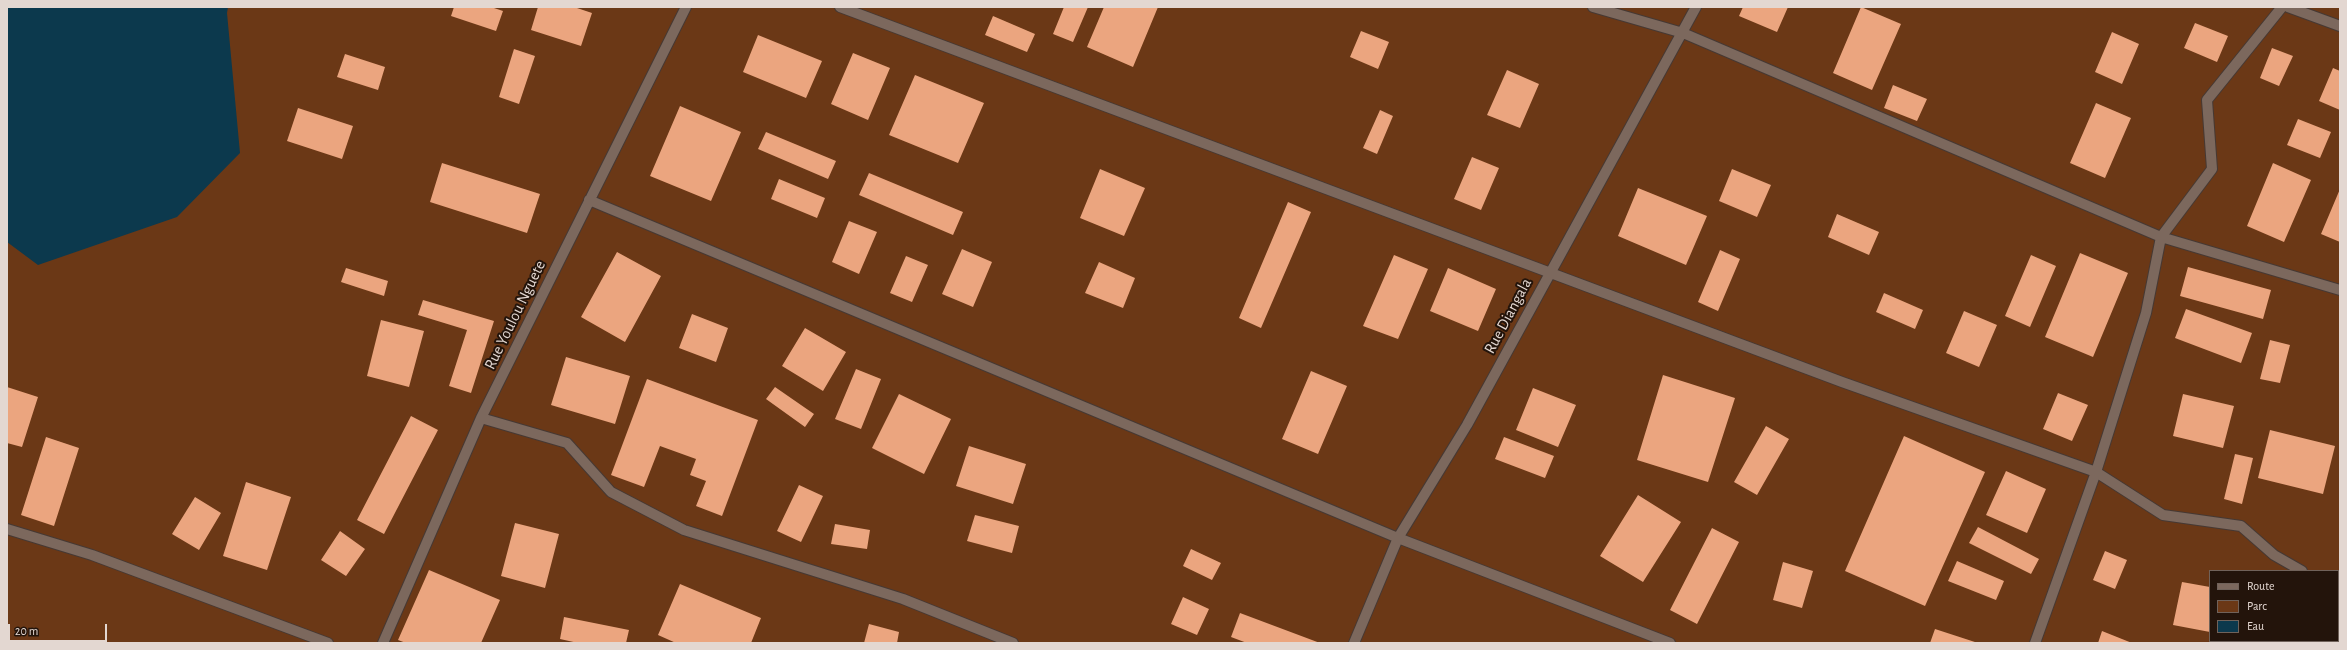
<!DOCTYPE html>
<html>
<head>
<meta charset="utf-8">
<style>
  body { margin:0 }
  #map { position:relative; width:2347px; height:650px; overflow:hidden; background:#2d1d14; font-family:"Alegreya Sans",sans-serif }
  canvas { display:block }
  .frame { position:absolute; inset:0; border:8px solid #e3d7d1; pointer-events:none }
  .legend { position:absolute; left:2209px; top:570px; width:130px; height:72px; box-sizing:border-box; background:#23140b; border:1px solid #70625a; margin:0; padding:5px 7px; list-style:none; font-size:12px; color:#e3d7d1 }
  .legend li { display:flex; align-items:center; gap:8px; height:20px }
  .legend b { width:20px; border:1px solid #70625a }
  .scale { position:absolute; left:8px; top:624px; width:99px; height:18px; box-sizing:border-box; border:2px solid #e3d7d1; border-top:0; padding-left:5px; font-size:12px; line-height:14px; white-space:nowrap; color:#e3d7d1; -webkit-text-stroke:3px #23140b; paint-order:stroke }
</style>
</head>
<body>
<div id="map">
<canvas width="2347" height="650"></canvas>
<div class="frame"></div>
<ul class="legend">
<li><b style="height:5px;background:#7c685d"></b>Route</li>
<li><b style="height:11px;background:#6b3816"></b>Parc</li>
<li><b style="height:11px;background:#0c394d"></b>Eau</li>
</ul>
<div class="scale">20 m</div>
</div>
<script>
const ctx = document.querySelector('canvas').getContext('2d');
ctx.lineJoin = 'round';
function fillPath(path, color) {
  ctx.fillStyle = color;
  ctx.fill(path, 'evenodd');
}
function stroke(path, color, width, dash) {
  ctx.strokeStyle = color;
  ctx.lineWidth = width;
  ctx.lineCap = dash ? 'butt' : 'round';
  ctx.setLineDash(dash || []);
  ctx.stroke(path);
}
function write(font, color, halo, rows, align = 'center') {
  ctx.font = font + ' "Alegreya Sans",sans-serif';
  ctx.lineWidth = 4;
  ctx.setLineDash([]);
  ctx.textBaseline = 'middle';
  ctx.strokeStyle = halo;
  ctx.fillStyle = color;
  for (const [text, x, y, turn = 0] of rows) {
    ctx.save();
    ctx.translate(x, y);
    ctx.rotate((+turn || 0) * Math.PI / 180);
    ctx.textAlign = isNaN(turn) ? turn : align;
    if (halo) ctx.strokeText(text, 0, 0);
    ctx.fillText(text, 0, 0);
    ctx.restore();
  }
}
const green = new Path2D(`
  M 7,7 L 2340,7 L 2340,643 L 7,643 ZM 2210,571 L 2338,571 L 2338,641 L 2210,641 Z`);
const water = new Path2D(`
  M 7,7 L 228,7 L 227,13 L 240,153 L 177,217 L 38,265 L 7,242 Z`);
const building = new Path2D(`
  M 454,7 L 491,7 L 503,11 L 496,31 L 451,16 Z
  M 538,7 L 574,7 L 592,13 L 581,46 L 531,30 Z
  M 1064,7 L 1088,7 L 1073,42 L 1053,34 Z
  M 1104,7 L 1158,7 L 1133,67 L 1087,47 Z
  M 1743,7 L 1788,7 L 1777,32 L 1739,16 Z
  M 1861,7 L 1901,24 L 1872,90 L 1833,73 Z
  M 993,16 L 1035,34 L 1027,52 L 985,35 Z
  M 2195,23 L 2228,36 L 2217,62 L 2184,48 Z
  M 1361,31 L 1389,42 L 1378,69 L 1350,57 Z
  M 2112,32 L 2139,44 L 2122,84 L 2095,72 Z
  M 758,35 L 822,61 L 806,98 L 743,72 Z
  M 2272,48 L 2293,56 L 2279,86 L 2260,78 Z
  M 514,49 L 535,56 L 519,104 L 499,97 Z
  M 853,53 L 890,68 L 868,120 L 831,104 Z
  M 345,54 L 385,67 L 378,90 L 337,77 Z
  M 2333,68 L 2340,71 L 2340,110 L 2319,101 Z
  M 1507,70 L 1539,84 L 1520,128 L 1487,115 Z
  M 915,75 L 984,103 L 958,163 L 889,135 Z
  M 1893,85 L 1927,99 L 1917,121 L 1884,108 Z
  M 2096,103 L 2131,118 L 2105,178 L 2070,163 Z
  M 680,106 L 741,132 L 711,201 L 650,176 Z
  M 298,108 L 353,126 L 342,159 L 287,141 Z
  M 1380,110 L 1393,116 L 1377,154 L 1363,148 Z
  M 2298,119 L 2331,132 L 2320,158 L 2287,145 Z
  M 766,132 L 836,161 L 828,179 L 758,149 Z
  M 1472,157 L 1499,168 L 1481,210 L 1454,199 Z
  M 442,163 L 540,194 L 527,233 L 430,202 Z
  M 2273,163 L 2311,180 L 2284,242 L 2247,226 Z
  M 1100,169 L 1145,188 L 1124,236 L 1080,218 Z
  M 1732,169 L 1771,185 L 1757,217 L 1719,201 Z
  M 869,173 L 963,212 L 953,235 L 859,195 Z
  M 779,179 L 825,198 L 817,218 L 771,199 Z
  M 1638,188 L 1707,216 L 1686,265 L 1618,236 Z
  M 2340,189 L 2340,242 L 2321,234 Z
  M 1288,202 L 1311,212 L 1261,328 L 1239,318 Z
  M 1837,214 L 1879,232 L 1869,255 L 1828,237 Z
  M 849,221 L 877,232 L 859,274 L 832,262 Z
  M 962,249 L 992,262 L 973,307 L 942,294 Z
  M 1720,250 L 1740,259 L 1718,311 L 1698,302 Z
  M 617,252 L 661,276 L 625,342 L 581,317 Z
  M 2080,253 L 2128,273 L 2093,357 L 2045,337 Z
  M 1394,255 L 1428,269 L 1398,339 L 1363,326 Z
  M 2031,255 L 2056,266 L 2030,327 L 2005,316 Z
  M 906,256 L 928,265 L 912,302 L 890,293 Z
  M 1099,262 L 1135,278 L 1123,308 L 1085,293 Z
  M 2188,267 L 2271,290 L 2263,319 L 2180,296 Z
  M 346,268 L 388,281 L 384,296 L 341,282 Z
  M 1448,268 L 1496,289 L 1478,331 L 1430,311 Z
  M 1884,293 L 1923,310 L 1915,329 L 1876,312 Z
  M 423,300 L 494,321 L 471,393 L 449,386 L 467,330 L 418,315 Z
  M 2186,309 L 2252,333 L 2241,363 L 2175,338 Z
  M 1964,311 L 1997,325 L 1979,367 L 1946,353 Z
  M 692,314 L 728,328 L 716,362 L 679,348 Z
  M 381,320 L 424,331 L 409,387 L 367,376 Z
  M 805,328 L 846,352 L 823,391 L 782,366 Z
  M 2270,340 L 2290,345 L 2280,383 L 2260,379 Z
  M 566,357 L 630,376 L 615,424 L 551,405 Z
  M 856,369 L 881,379 L 861,429 L 835,419 Z
  M 1311,371 L 1347,386 L 1318,454 L 1282,439 Z
  M 1663,375 L 1735,398 L 1708,482 L 1637,460 Z
  M 647,379 L 758,420 L 722,516 L 696,506 L 706,481 L 690,475 L 696,459 L 660,446 L 644,487 L 611,475 Z
  M 7,387 L 38,397 L 22,447 L 7,443 Z
  M 775,387 L 814,414 L 805,427 L 766,399 Z
  M 1533,388 L 1576,405 L 1558,447 L 1516,430 Z
  M 2058,393 L 2088,405 L 2072,441 L 2043,429 Z
  M 899,394 L 951,419 L 924,474 L 872,448 Z
  M 2183,394 L 2234,406 L 2223,448 L 2173,436 Z
  M 411,416 L 438,430 L 384,534 L 357,520 Z
  M 1766,426 L 1789,439 L 1757,495 L 1734,482 Z
  M 2270,430 L 2335,446 L 2323,494 L 2258,478 Z
  M 1904,436 L 1985,472 L 1925,606 L 1845,571 Z
  M 46,437 L 79,448 L 54,526 L 21,515 Z
  M 1504,437 L 1554,456 L 1545,478 L 1495,459 Z
  M 969,446 L 1026,464 L 1013,504 L 956,486 Z
  M 2235,454 L 2253,458 L 2242,504 L 2224,499 Z
  M 2006,471 L 2046,489 L 2027,533 L 1986,515 Z
  M 246,482 L 291,497 L 267,570 L 223,556 Z
  M 799,485 L 823,496 L 801,542 L 777,531 Z
  M 1638,495 L 1681,522 L 1643,582 L 1600,556 Z
  M 195,497 L 221,513 L 199,550 L 172,534 Z
  M 975,515 L 1019,526 L 1012,553 L 967,541 Z
  M 515,523 L 559,534 L 545,588 L 501,576 Z
  M 835,524 L 870,530 L 867,549 L 831,544 Z
  M 1978,527 L 2039,559 L 2031,574 L 1969,543 Z
  M 1712,528 L 1739,542 L 1697,624 L 1670,610 Z
  M 340,531 L 365,549 L 346,576 L 321,560 Z
  M 1191,549 L 1221,563 L 1212,580 L 1183,566 Z
  M 2105,551 L 2127,560 L 2115,589 L 2093,580 Z
  M 1957,561 L 2004,581 L 1996,600 L 1948,581 Z
  M 1783,562 L 1813,571 L 1802,608 L 1773,600 Z
  M 429,570 L 500,600 L 481,643 L 406,643 L 398,640 Z
  M 2182,582 L 2210,587 L 2210,632 L 2173,625 Z
  M 680,584 L 761,618 L 751,643 L 676,643 L 658,635 Z
  M 1183,597 L 1209,609 L 1197,635 L 1171,624 Z
  M 1240,613 L 1320,643 L 1247,643 L 1231,637 Z
  M 564,617 L 629,630 L 626,643 L 578,643 L 560,639 Z
  M 869,624 L 899,632 L 897,643 L 864,643 Z
  M 1935,629 L 1978,643 L 1930,643 Z
  M 2102,631 L 2132,643 L 2098,643 Z
  M 2338,635 L 2340,636 L 2340,643 L 2289,643 L 2290,641 L 2338,641 Z
  M 2237,641 L 2270,641 L 2270,643 L 2236,643 Z`);
const street = new Path2D(`
  M 840,7 L 1842,382 L 2096,472 L 2163,515 L 2241,526 L 2274,555 L 2302,571
  M 1593,7 L 1683,33 L 2161,237 L 2340,290
  M 2288,7 L 2340,26
  M 589,200 L 1398,538 L 1670,643
  M 481,418 L 567,443 L 611,492 L 684,530 L 903,599 L 1013,643
  M 7,529 L 92,555 L 328,643
  M 2338,591 L 2340,592
  M 383,643 L 481,418 L 686,7
  M 1354,643 L 1398,538 L 1467,425 L 1696,7
  M 2035,643 L 2096,472 L 2146,313 L 2161,237 L 2212,169 L 2207,100 L 2282,7`);
const streetNames = [
  ["Rue Youlou Nguete",515,315,-64],
  ["Rue Diangala",1508,316,-62]
];
fillPath(green, '#6b3816');
fillPath(water, '#0c394d');
fillPath(building, '#eba57f');
stroke(street, '#463934', 12);
stroke(street, '#7c685d', 10);
write('16px', '#e3d7d1', '#23140b', streetNames);
</script>
</body>
</html>
